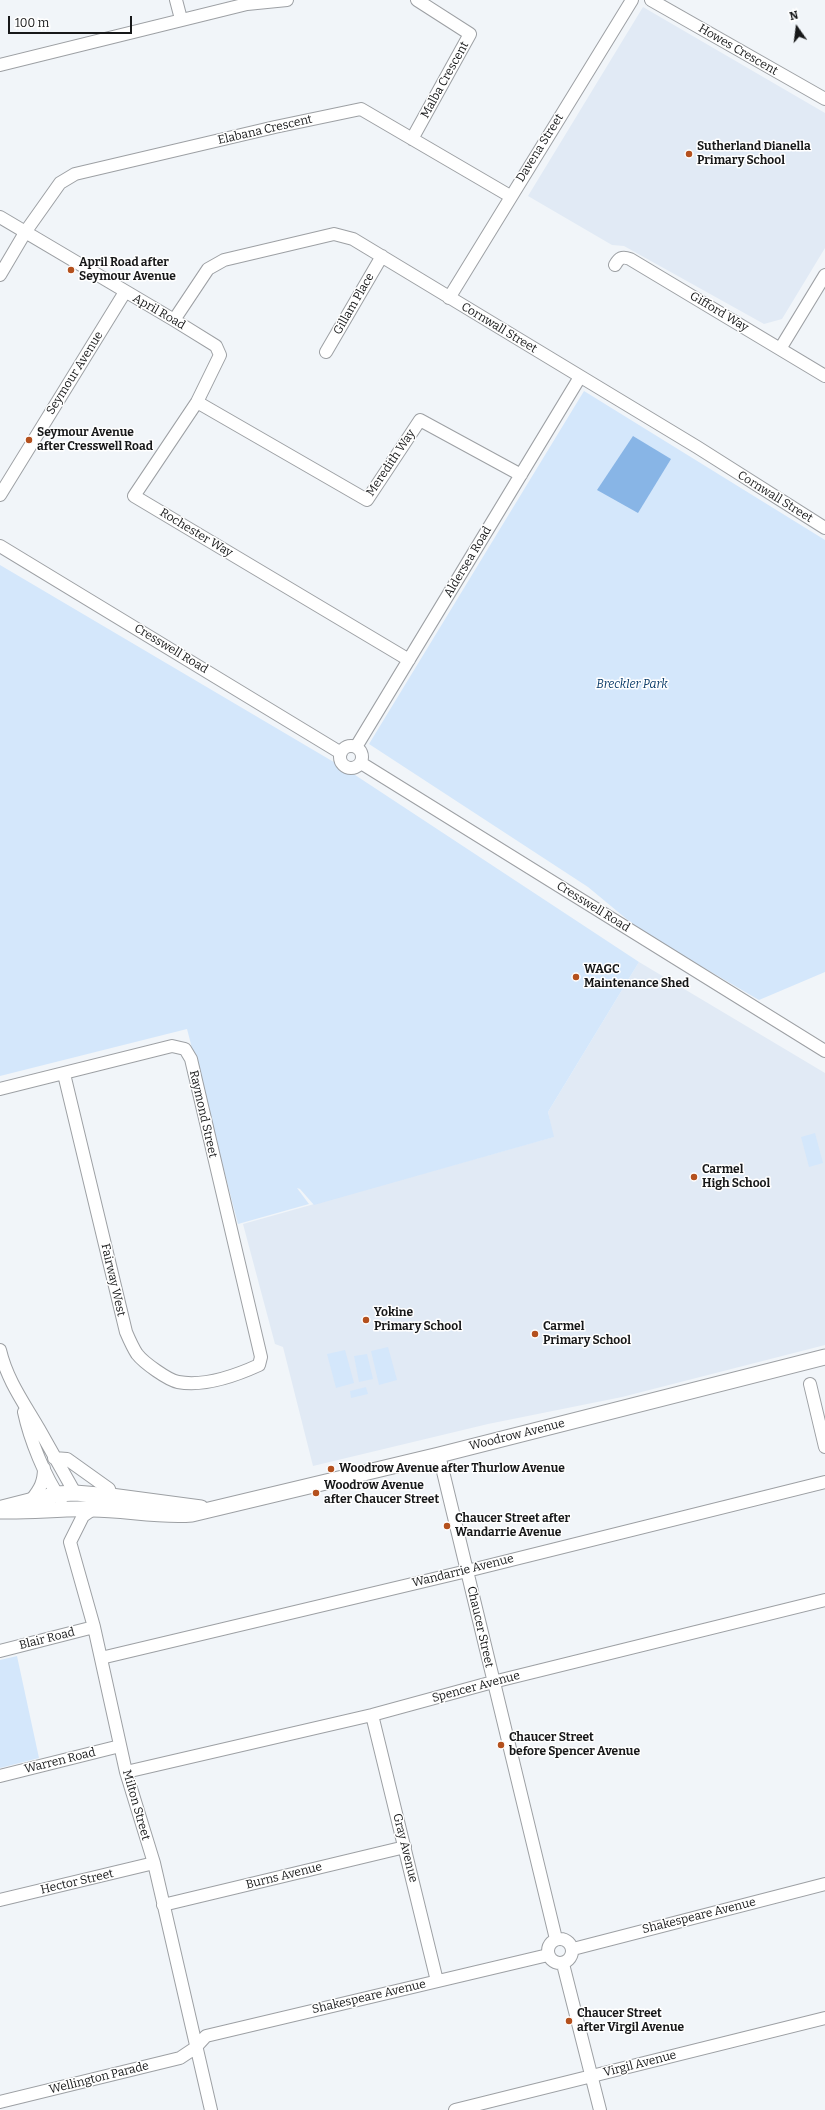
<!DOCTYPE html>
<html>
<head>
<meta charset="utf-8">
<style>
  body { margin:0 }
  #map { position:relative; width:825px; height:2110px; overflow:hidden; background:#f1f5f9; font-family:Bitter,serif }
  canvas { display:block }
  .north { position:absolute; left:777px; top:8px; width:40px; height:40px; -webkit-text-stroke:3px #fff; paint-order:stroke; rotate:346deg; font-size:11px; font-weight:700; line-height:16px; text-align:center; color:#171819 }
  .north::after { content:''; display:block; margin:auto; width:14px; height:18px; background:#171819; clip-path:polygon(50% 0,100% 100%,50% 72%,0 100%) }
  .scale { position:absolute; left:8px; top:16px; width:124px; height:18px; box-sizing:border-box; border:2px solid #171819; border-top:0; padding-left:5px; font-size:12px; line-height:14px; white-space:nowrap; color:#171819; -webkit-text-stroke:3px #fff; paint-order:stroke }
</style>
</head>
<body>
<div id="map">
<canvas width="825" height="2110"></canvas>
<div class="north">N</div>
<div class="scale">100 m</div>
</div>
<script>
const ctx = document.querySelector('canvas').getContext('2d');
ctx.lineJoin = 'round';
function fillPath(path, color) {
  ctx.fillStyle = color;
  ctx.fill(path, 'evenodd');
}
function stroke(path, color, width, dash) {
  ctx.strokeStyle = color;
  ctx.lineWidth = width;
  ctx.lineCap = dash ? 'butt' : 'round';
  ctx.setLineDash(dash || []);
  ctx.stroke(path);
}
function write(font, color, halo, rows, align = 'center') {
  ctx.font = font + ' Bitter,serif';
  ctx.lineWidth = 3;
  ctx.setLineDash([]);
  ctx.textBaseline = 'middle';
  ctx.strokeStyle = halo;
  ctx.fillStyle = color;
  for (const [text, x, y, turn = 0] of rows) {
    ctx.save();
    ctx.translate(x, y);
    ctx.rotate((+turn || 0) * Math.PI / 180);
    ctx.textAlign = isNaN(turn) ? turn : align;
    if (halo) ctx.strokeText(text, 0, 0);
    ctx.fillText(text, 0, 0);
    ctx.restore();
  }
}
const built = new Path2D(`
  M 643,7 L 825,113 L 825,248 L 782,319 L 764,324 L 624,246 L 612,245 L 528,196 Z
  M 639,962 L 825,1073 L 825,1345 L 622,1397 L 488,1424 L 313,1466 L 283,1347 L 275,1344 L 243,1224 L 553,1137 L 548,1112 Z`);
const green = new Path2D(`
  M 584,391 L 825,540 L 825,972 L 759,1000 L 641,931 L 588,887 L 369,744 Z
  M 0,565 L 349,771 L 639,962 L 548,1112 L 554,1137 L 314,1205 L 300,1189 L 297,1188 L 309,1204 L 238,1224 L 187,1029 L 0,1076 Z
  M 815,1133 L 823,1163 L 809,1167 L 801,1137 Z
  M 388,1347 L 397,1380 L 379,1385 L 371,1351 Z
  M 345,1350 L 354,1383 L 336,1388 L 327,1354 Z
  M 367,1354 L 373,1379 L 359,1382 L 354,1356 Z
  M 366,1387 L 368,1394 L 351,1398 L 350,1391 Z
  M 17,1656 L 39,1758 L 0,1768 L 0,1660 Z`);
const water = new Path2D(`
  M 633,436 L 671,459 L 638,513 L 597,490 Z`);
const minor = new Path2D(`
  M 176,0 L 181,19
  M 651,0 L 825,99
  M 0,65 L 247,4 L 287,0
  M 412,139 L 470,34 L 417,0
  M 0,217 L 174,320 L 216,346 L 220,355 L 197,402 L 134,496 L 409,660
  M 615,265 C 619,258 622,256 630,259 L 825,376
  M 0,275 L 26,231 L 60,183 L 75,174 L 275,127 L 361,109 L 510,196
  M 449,298 L 632,0
  M 174,320 L 208,269 L 224,260 L 334,234 L 353,239 L 697,447 L 825,528
  M 780,349 L 825,275
  M 326,352 L 382,256
  M 197,402 L 367,500 L 420,420 L 521,475
  M 0,495 L 125,292
  M 0,546 L 341,753
  M340 757a11 11 0 1 1 22 0a11 11 0 1 1-22 0Z
  M 356,747 L 580,377
  M 361,763 L 825,1051
  M 0,1089 L 172,1046 L 185,1049 L 191,1059 L 261,1357 L 259,1365 C 235,1376 205,1387 178,1382 C 168,1380 144,1363 137,1354 C 133,1348 129,1339 126,1332 L 64,1074
  M 0,1350 C 7,1380 24,1403 39,1429 C 51,1450 63,1472 75,1493
  M 810,1384 L 825,1447
  M 24,1412 C 30,1440 45,1477 61,1500
  M 439,1455 L 556,1939
  M 54,1458 L 67,1459 L 109,1489 L 111,1496
  M 32,1499 C 40,1489 44,1482 44,1468
  M 93,1509 L 83,1516 L 70,1542 L 94,1627 L 126,1772 L 154,1863 L 211,2110
  M 0,1651 L 94,1627
  M 101,1658 L 467,1571 L 825,1482
  M 372,1715 L 437,1981
  M 126,1772 L 372,1715 L 493,1682 L 825,1600
  M 0,1776 L 120,1746
  M 0,1900 L 154,1863
  M 163,1905 L 405,1847
  M548 1951a12 12 0 1 1 24 0a12 12 0 1 1-24 0Z
  M 573,1949 L 825,1884
  M 563,1964 L 600,2110
  M 0,2102 L 180,2058 L 195,2048 L 206,2036 L 548,1955
  M 455,2110 L 825,2018`);
const major = new Path2D(`
  M 2,1508 L 57,1494 L 75,1493 L 111,1496 L 201,1508
  M 0,1511 C 31,1512 61,1508 92,1509 C 125,1509 159,1517 192,1514 L 439,1455 L 825,1357`);
const markers = [
  [689,154,4,"#b4501d"],
  [71,270,4,"#b4501d"],
  [29,440,4,"#b4501d"],
  [576,977,4,"#b4501d"],
  [694,1177,4,"#b4501d"],
  [366,1320,4,"#b4501d"],
  [535,1334,4,"#b4501d"],
  [331,1469,4,"#b4501d"],
  [316,1493,4,"#b4501d"],
  [447,1526,4,"#b4501d"],
  [501,1745,4,"#b4501d"],
  [569,2021,4,"#b4501d"]
];
const streetNames = [
  ["Howes Crescent",738,50,30],
  ["Malba Crescent",445,80,-61],
  ["Elabana Crescent",265,130,-13],
  ["Davena Street",540,148,-58],
  ["Gillam Place",354,304,-60],
  ["April Road",159,312,30],
  ["Gifford Way",719,312,31],
  ["Cornwall Street",499,328,31],
  ["Seymour Avenue",75,373,-58],
  ["Meredith Way",391,463,-56],
  ["Cornwall Street",775,497,32],
  ["Rochester Way",196,533,31],
  ["Aldersea Road",468,562,-59],
  ["Cresswell Road",171,649,31],
  ["Cresswell Road",593,907,32],
  ["Raymond Street",203,1114,77],
  ["Fairway West",113,1280,77],
  ["Woodrow Avenue",517,1435,-14],
  ["Wandarrie Avenue",463,1571,-14],
  ["Chaucer Street",480,1627,77],
  ["Blair Road",47,1639,-14],
  ["Spencer Avenue",476,1687,-15],
  ["Warren Road",60,1761,-14],
  ["Milton Street",136,1805,74],
  ["Gray Avenue",405,1848,76],
  ["Burns Avenue",284,1876,-14],
  ["Hector Street",77,1882,-13],
  ["Shakespeare Avenue",699,1916,-14],
  ["Shakespeare Avenue",369,1997,-13],
  ["Virgil Avenue",640,2064,-14],
  ["Wellington Parade",99,2078,-14]
];
const poiNames = [
  ["Sutherland Dianella",697,147],
  ["Primary School",697,161],
  ["April Road after",79,263],
  ["Seymour Avenue",79,277],
  ["Seymour Avenue",37,433],
  ["after Cresswell Road",37,447],
  ["WAGC",584,970],
  ["Maintenance Shed",584,984],
  ["Carmel",702,1170],
  ["High School",702,1184],
  ["Yokine",374,1313],
  ["Primary School",374,1327],
  ["Carmel",543,1327],
  ["Primary School",543,1341],
  ["Woodrow Avenue after Thurlow Avenue",339,1469],
  ["Woodrow Avenue",324,1486],
  ["after Chaucer Street",324,1500],
  ["Chaucer Street after",455,1519],
  ["Wandarrie Avenue",455,1533],
  ["Chaucer Street",509,1738],
  ["before Spencer Avenue",509,1752],
  ["Chaucer Street",577,2014],
  ["after Virgil Avenue",577,2028]
];
const parkNames = [
  ["Breckler Park",632,685]
];
fillPath(built, '#e1eaf5');
fillPath(green, '#d4e7fb');
fillPath(water, '#88b5e6');
stroke(minor, '#9da0a4', 14);
stroke(major, '#9da0a4', 17);
stroke(minor, '#fff', 12);
stroke(major, '#fff', 15);
for (const [x, y, r, color] of markers) {
  const dot = new Path2D();
  dot.arc(x, y, r, 0, 2 * Math.PI);
  ctx.fillStyle = color;
  ctx.fill(dot);
  stroke(dot, '#fff', 1.5);
}
write('12px', '#171819', '#fff', streetNames);
write('bold 12px', '#171819', '#fff', poiNames, 'left');
write('italic 12px', '#0c3d6a', '#fff', parkNames);
</script>
</body>
</html>
